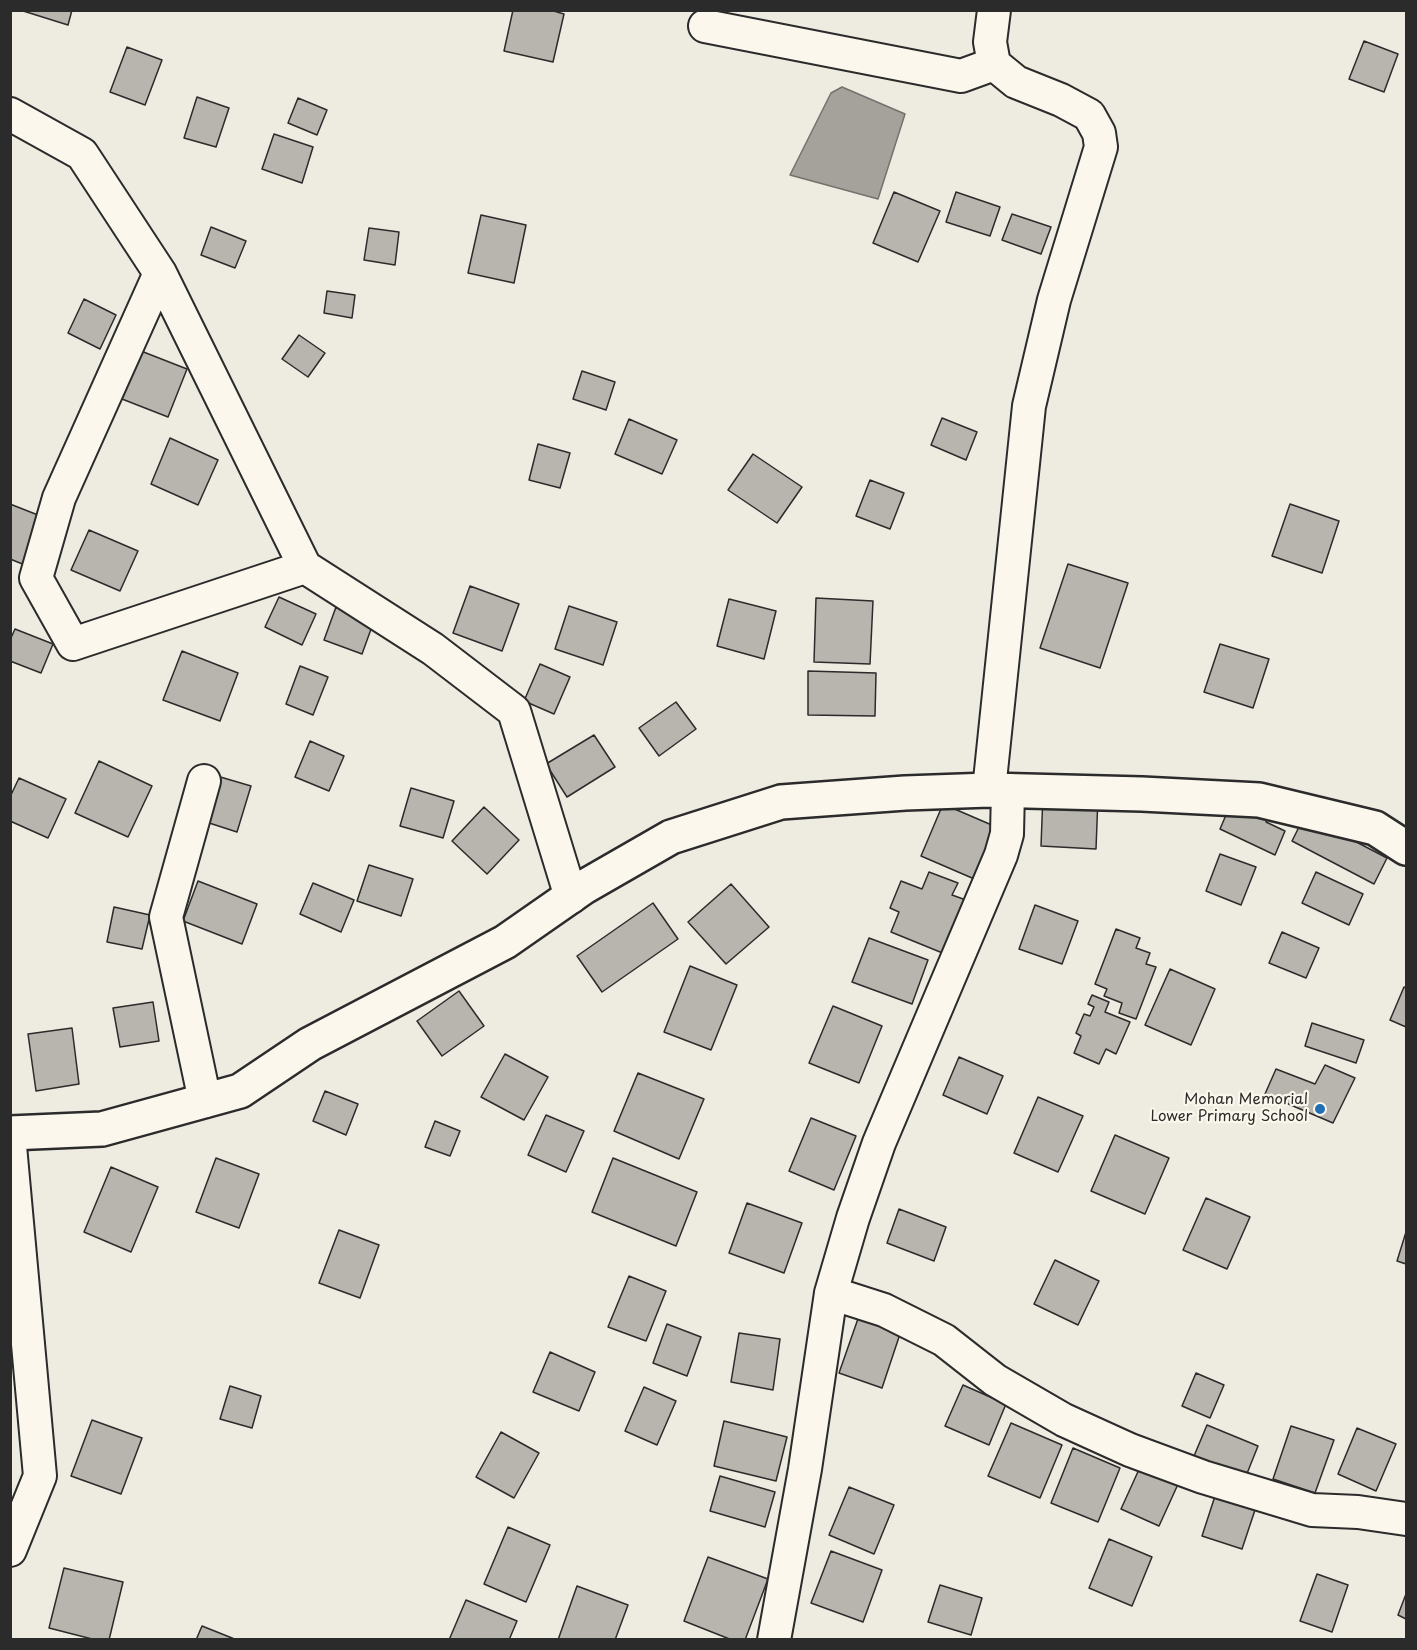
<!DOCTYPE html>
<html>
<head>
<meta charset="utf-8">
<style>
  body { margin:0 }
  #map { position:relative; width:1417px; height:1650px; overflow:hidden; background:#eeebe0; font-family:"Playpen Sans",sans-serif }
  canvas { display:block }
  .frame { position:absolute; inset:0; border:12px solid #2b2b2b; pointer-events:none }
</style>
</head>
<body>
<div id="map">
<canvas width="1417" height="1650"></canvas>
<div class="frame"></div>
</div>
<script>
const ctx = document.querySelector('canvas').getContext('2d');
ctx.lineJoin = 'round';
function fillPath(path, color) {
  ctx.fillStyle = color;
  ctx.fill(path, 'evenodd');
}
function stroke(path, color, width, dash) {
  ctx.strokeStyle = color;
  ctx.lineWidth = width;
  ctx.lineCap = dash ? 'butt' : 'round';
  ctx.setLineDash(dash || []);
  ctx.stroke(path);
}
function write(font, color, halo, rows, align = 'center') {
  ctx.font = font + ' "Playpen Sans",sans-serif';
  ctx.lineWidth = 4.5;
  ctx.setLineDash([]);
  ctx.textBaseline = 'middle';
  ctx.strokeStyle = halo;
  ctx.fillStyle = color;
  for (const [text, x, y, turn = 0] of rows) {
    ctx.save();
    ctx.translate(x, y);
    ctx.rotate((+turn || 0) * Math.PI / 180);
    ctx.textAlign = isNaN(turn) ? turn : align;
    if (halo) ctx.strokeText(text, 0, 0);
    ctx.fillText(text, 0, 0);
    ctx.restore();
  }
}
const water = new Path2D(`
  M 842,87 L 905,114 L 878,199 L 790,175 L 831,93 Z`);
const building = new Path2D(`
  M 20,10 L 72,10 L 68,25 Z
  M 513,10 L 550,10 L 564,14 L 553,62 L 504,51 Z
  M 1364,41 L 1398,54 L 1384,92 L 1349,79 Z
  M 127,47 L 162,60 L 145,105 L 110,92 Z
  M 197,97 L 229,108 L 216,147 L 184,138 Z
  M 298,98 L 327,110 L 317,135 L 288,123 Z
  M 274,134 L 313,147 L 302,183 L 262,169 Z
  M 894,192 L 940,211 L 918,262 L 873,243 Z
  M 956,192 L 1000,207 L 990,236 L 946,222 Z
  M 1012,214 L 1051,227 L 1041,254 L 1002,240 Z
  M 481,215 L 526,225 L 514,283 L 468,273 Z
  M 211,227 L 246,241 L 235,268 L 201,255 Z
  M 369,228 L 399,232 L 395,265 L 364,260 Z
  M 327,291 L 355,295 L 352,318 L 324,313 Z
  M 84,299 L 116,315 L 100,349 L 68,333 Z
  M 299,335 L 325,353 L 308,377 L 282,359 Z
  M 141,351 L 187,369 L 168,417 L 122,399 Z
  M 582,371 L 615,382 L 606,410 L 573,399 Z
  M 942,418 L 977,432 L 966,460 L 931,445 Z
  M 629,419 L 677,440 L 662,474 L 615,454 Z
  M 170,438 L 218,460 L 198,505 L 151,484 Z
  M 538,444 L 570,453 L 560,488 L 529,480 Z
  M 753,454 L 802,487 L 777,523 L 728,490 Z
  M 870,480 L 904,493 L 890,529 L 856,516 Z
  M 10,504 L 43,517 L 25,565 L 10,559 Z
  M 1290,504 L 1339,521 L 1322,573 L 1272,556 Z
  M 89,530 L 138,551 L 120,591 L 71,570 Z
  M 1068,564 L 1128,583 L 1100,668 L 1040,648 Z
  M 470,586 L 519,604 L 502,651 L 453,633 Z
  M 279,597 L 316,614 L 302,645 L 265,627 Z
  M 816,598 L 873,601 L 870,664 L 814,662 Z
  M 729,599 L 776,611 L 764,659 L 717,646 Z
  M 569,606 L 617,622 L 603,665 L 555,649 Z
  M 336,607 L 374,621 L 362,654 L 324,640 Z
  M 15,629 L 53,644 L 41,673 L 10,661 L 10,640 Z
  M 1220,644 L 1269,659 L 1253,708 L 1204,692 Z
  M 182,651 L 238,673 L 220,721 L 163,700 Z
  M 540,664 L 570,677 L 554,714 L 524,701 Z
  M 300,666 L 328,677 L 313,715 L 286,704 Z
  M 808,671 L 876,673 L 875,716 L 808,715 Z
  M 676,702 L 696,729 L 659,756 L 639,728 Z
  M 594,735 L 615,767 L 567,797 L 546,764 Z
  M 310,741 L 344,756 L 329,791 L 295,777 Z
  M 99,761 L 152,786 L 128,837 L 75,813 Z
  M 217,776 L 251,786 L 237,832 L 203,821 Z
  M 19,778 L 66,799 L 48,838 L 10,821 L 10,797 Z
  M 411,788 L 454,801 L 443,838 L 400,826 Z
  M 1043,794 L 1098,797 L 1096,849 L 1041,846 Z
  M 1232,801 L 1271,811 L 1266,822 L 1285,831 L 1275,855 L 1220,829 Z
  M 943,804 L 1001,829 L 979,881 L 921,856 Z
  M 484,807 L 519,840 L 487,874 L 452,841 Z
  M 1305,815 L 1387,858 L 1374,884 L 1292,841 Z
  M 1220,854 L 1256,867 L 1241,905 L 1206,891 Z
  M 369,865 L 413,879 L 401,916 L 357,901 Z
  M 929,872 L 958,883 L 952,895 L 966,900 L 945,954 L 891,932 L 899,912 L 890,908 L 901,881 L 922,889 Z
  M 1316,872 L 1363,894 L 1349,925 L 1302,903 Z
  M 198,881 L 257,904 L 242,944 L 183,921 Z
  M 313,883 L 354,900 L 341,932 L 300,914 Z
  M 731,884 L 769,927 L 726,964 L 688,922 Z
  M 653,903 L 678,939 L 602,992 L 577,956 Z
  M 1035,905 L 1078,921 L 1062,964 L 1019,949 Z
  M 114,907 L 150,915 L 142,949 L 107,942 Z
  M 1116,929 L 1140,938 L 1136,948 L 1150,953 L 1146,964 L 1156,967 L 1136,1019 L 1119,1013 L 1122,1003 L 1104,996 L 1107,989 L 1095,984 Z
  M 1282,932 L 1319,948 L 1306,978 L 1269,963 Z
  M 869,938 L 928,960 L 912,1004 L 852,982 Z
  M 690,966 L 737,985 L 711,1050 L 664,1032 Z
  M 1170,969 L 1215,989 L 1191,1045 L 1145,1025 Z
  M 1404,987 L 1406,988 L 1406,1027 L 1390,1020 Z
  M 459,991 L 484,1026 L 442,1056 L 417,1021 Z
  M 1092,995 L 1109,1002 L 1105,1012 L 1130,1022 L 1116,1054 L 1106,1049 L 1099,1064 L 1074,1053 L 1081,1036 L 1076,1033 L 1084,1014 L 1090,1016 L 1094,1007 L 1088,1004 Z
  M 153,1002 L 159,1041 L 120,1047 L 113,1008 Z
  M 833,1006 L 882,1026 L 859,1083 L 809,1063 Z
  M 1312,1023 L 1364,1040 L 1356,1063 L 1305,1046 Z
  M 72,1028 L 79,1084 L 36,1091 L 28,1034 Z
  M 505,1054 L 548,1077 L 524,1120 L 481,1097 Z
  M 959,1057 L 1003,1076 L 987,1114 L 943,1095 Z
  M 1325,1065 L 1355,1078 L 1333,1123 L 1265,1094 L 1276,1069 L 1315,1084 Z
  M 638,1073 L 704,1099 L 679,1159 L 614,1131 Z
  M 325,1091 L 358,1104 L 346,1135 L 313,1121 Z
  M 1038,1097 L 1083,1116 L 1058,1172 L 1014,1153 Z
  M 546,1115 L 584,1131 L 566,1172 L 528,1155 Z
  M 811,1118 L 856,1136 L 834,1190 L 789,1171 Z
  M 435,1121 L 460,1131 L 450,1156 L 425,1147 Z
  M 1115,1135 L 1169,1158 L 1145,1214 L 1091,1191 Z
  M 216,1158 L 259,1174 L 239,1228 L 196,1212 Z
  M 613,1158 L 697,1192 L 676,1246 L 592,1212 Z
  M 111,1167 L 158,1187 L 131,1252 L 84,1232 Z
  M 1206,1198 L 1250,1217 L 1227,1269 L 1183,1250 Z
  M 747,1203 L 802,1223 L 784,1273 L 729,1253 Z
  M 899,1209 L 946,1227 L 934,1261 L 887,1243 Z
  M 339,1230 L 379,1245 L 360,1298 L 319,1283 Z
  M 1406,1232 L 1406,1264 L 1397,1261 Z
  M 1055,1260 L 1099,1281 L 1078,1325 L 1034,1304 Z
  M 629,1276 L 666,1291 L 646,1341 L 608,1327 Z
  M 860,1313 L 902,1328 L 882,1388 L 839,1373 Z
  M 667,1324 L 701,1337 L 687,1376 L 653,1363 Z
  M 739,1333 L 780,1339 L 773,1390 L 731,1382 Z
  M 550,1352 L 595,1372 L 579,1411 L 533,1392 Z
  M 1196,1373 L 1224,1385 L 1210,1418 L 1182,1406 Z
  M 963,1385 L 1006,1404 L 989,1445 L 945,1426 Z
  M 230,1386 L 261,1396 L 252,1428 L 220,1419 Z
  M 644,1387 L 676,1401 L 657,1445 L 625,1431 Z
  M 92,1420 L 142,1438 L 121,1494 L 71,1476 Z
  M 724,1421 L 787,1437 L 776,1481 L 714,1466 Z
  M 1011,1423 L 1062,1445 L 1040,1498 L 988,1476 Z
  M 1207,1425 L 1258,1446 L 1246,1476 L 1194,1456 Z
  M 1291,1426 L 1334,1440 L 1315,1493 L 1273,1479 Z
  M 1357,1428 L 1396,1444 L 1376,1491 L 1338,1474 Z
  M 501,1432 L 539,1453 L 514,1498 L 476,1477 Z
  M 1073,1448 L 1120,1468 L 1098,1522 L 1051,1503 Z
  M 1141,1465 L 1179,1482 L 1159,1526 L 1121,1509 Z
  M 720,1476 L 775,1492 L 765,1527 L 710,1511 Z
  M 849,1487 L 894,1505 L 874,1554 L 829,1535 Z
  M 1216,1493 L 1256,1507 L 1242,1549 L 1202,1536 Z
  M 508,1527 L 550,1545 L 526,1602 L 484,1584 Z
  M 1109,1539 L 1152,1557 L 1132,1606 L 1089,1588 Z
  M 831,1551 L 882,1570 L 863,1622 L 811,1603 Z
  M 708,1557 L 768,1579 L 745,1640 L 732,1640 L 684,1621 Z
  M 64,1568 L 123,1582 L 109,1640 L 96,1640 L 49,1628 Z
  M 1317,1574 L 1348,1585 L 1332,1632 L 1300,1621 Z
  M 940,1585 L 982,1598 L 971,1635 L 928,1622 Z
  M 577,1586 L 628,1605 L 615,1640 L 558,1640 Z
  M 1406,1594 L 1406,1619 L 1398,1615 Z
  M 466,1600 L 517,1621 L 509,1640 L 449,1640 Z
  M 202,1626 L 237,1640 L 196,1640 Z`);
const street = new Path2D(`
  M 705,26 L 961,76 L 994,64
  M 10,114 L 82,154 L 160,273 L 305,567 L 73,644 L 36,578 L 59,498 L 160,273
  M 305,567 L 433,649 L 514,711 L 571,897
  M 204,781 L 166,917 L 205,1101
  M 989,790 L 1029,406 L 1054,300 L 1101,147 L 1099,133 L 1089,115 L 1061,100 L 1016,82 L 994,64 L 990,42 L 994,10
  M 10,1146 L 40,1476 L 10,1550
  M 831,1293 L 884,1310 L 944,1340 L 995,1380 L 1064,1420 L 1130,1450 L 1203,1477 L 1312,1510 L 1358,1512 L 1406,1519
  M 774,1640 L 805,1469 L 831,1293 L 853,1218 L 879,1143 L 1001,855 L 1007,834 L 1008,790`);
const secondary = new Path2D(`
  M 10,1133 L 102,1129 L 240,1091 L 310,1044 L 505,942 L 584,887 L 671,837 L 781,802 L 905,793 L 989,790 L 1142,794 L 1259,800 L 1375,828 L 1406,848`);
const markers = [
  [1320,1109,6,"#1f6fb2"]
];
const poiNames = [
  ["Mohan Memorial",1308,1100],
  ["Lower Primary School",1308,1117]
];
fillPath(water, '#a4a29a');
stroke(water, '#74726e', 1.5);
fillPath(building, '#b8b5ae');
stroke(building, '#2b2b2b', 1.5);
stroke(street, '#2b2b2b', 36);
stroke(secondary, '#2b2b2b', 38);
stroke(street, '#fbf7ec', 32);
stroke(secondary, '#fbf7ec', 33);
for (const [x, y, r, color] of markers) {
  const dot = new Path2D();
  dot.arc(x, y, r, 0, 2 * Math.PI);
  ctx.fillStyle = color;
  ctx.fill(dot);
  stroke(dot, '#fbf7ec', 2);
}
write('15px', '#2b2b2b', '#fbf7ec', poiNames, 'right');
</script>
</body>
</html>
